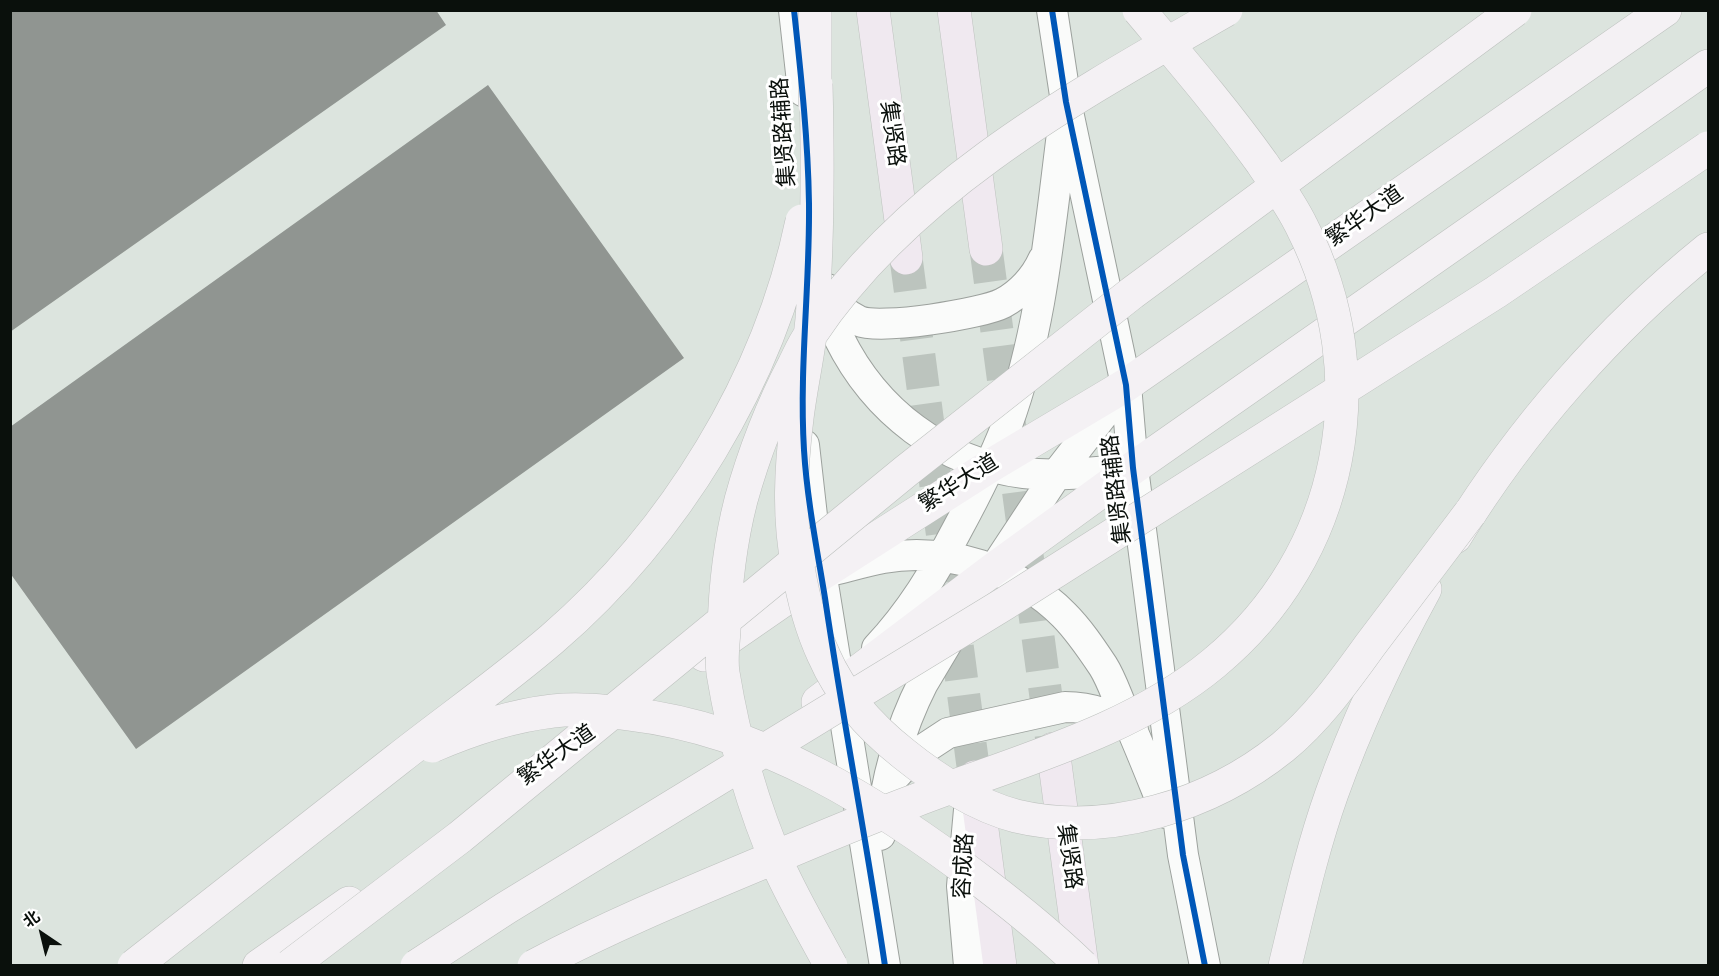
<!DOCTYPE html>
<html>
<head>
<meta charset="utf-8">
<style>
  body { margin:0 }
  #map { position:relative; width:1719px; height:976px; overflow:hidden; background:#dce4de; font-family:Spectral,"Noto Sans SC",serif }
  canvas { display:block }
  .frame { position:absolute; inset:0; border:12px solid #0a100c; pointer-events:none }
  .north { position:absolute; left:12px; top:904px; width:60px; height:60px; -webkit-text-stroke:4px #fff; paint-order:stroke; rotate:325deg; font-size:16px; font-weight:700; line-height:24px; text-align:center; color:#0a100c }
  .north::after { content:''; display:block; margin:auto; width:21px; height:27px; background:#0a100c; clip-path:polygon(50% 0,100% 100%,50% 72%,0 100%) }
</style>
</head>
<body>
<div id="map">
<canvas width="1719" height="976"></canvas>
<div class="frame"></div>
<div class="north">北</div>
</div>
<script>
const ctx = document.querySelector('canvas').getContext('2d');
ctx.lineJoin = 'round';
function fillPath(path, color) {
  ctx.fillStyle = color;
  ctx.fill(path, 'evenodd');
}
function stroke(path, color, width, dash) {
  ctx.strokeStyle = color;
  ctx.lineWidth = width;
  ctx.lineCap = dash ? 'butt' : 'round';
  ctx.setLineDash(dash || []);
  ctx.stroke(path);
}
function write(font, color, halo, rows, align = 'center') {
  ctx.font = font + ' Spectral,"Noto Sans SC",serif';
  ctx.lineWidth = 6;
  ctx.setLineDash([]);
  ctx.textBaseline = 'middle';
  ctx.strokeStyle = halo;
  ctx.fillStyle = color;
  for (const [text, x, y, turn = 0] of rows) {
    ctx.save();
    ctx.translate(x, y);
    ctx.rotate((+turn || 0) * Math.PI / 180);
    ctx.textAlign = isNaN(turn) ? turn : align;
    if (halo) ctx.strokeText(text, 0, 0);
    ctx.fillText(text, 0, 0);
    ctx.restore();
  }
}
const building = new Path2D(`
  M 10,10 L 436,10 L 446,25 L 10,332 Z
  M 488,85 L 684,358 L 136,749 L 10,573 L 10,427 Z`);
const highwayTunnel = new Path2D(`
  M 986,249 L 1053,749
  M 906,258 L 973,766`);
const minor = new Path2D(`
  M 794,10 L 803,91
  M 1052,10 L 1066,102 L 1126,385 L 1133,468 L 1183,855 L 1205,966
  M 827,289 C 834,303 845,315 859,321 C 880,330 982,314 1003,303 C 1020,294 1035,278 1043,260
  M 825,290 C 829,305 832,323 839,338 C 875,411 942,463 1024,473 C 1060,477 1097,472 1133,468
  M 804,445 L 812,516 L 885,966
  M 998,563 L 1056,475 L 1122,390
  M 834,570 C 850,566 867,561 883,558 C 946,547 1019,569 1064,615 C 1079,630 1091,648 1103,666 C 1110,677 1115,691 1120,703 C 1137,739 1151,776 1166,813
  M 877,648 C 911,612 935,572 958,528 C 976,495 993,461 1007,425 C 1042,330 1050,226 1063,126
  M 894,777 L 913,756 L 948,733 L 1065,707 C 1094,707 1109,715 1133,730
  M 880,835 C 885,783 899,730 923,683 C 933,666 944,648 954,631
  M 969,966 L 962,886 L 970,799`);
const major = new Path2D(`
  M 1455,537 C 1522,428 1609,329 1708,249
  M 704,655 L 821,574 L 990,466 L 1126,385 L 1665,10
  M 818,702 L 994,569 L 1133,468 L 1708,66
  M 259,966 L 349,903
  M 1285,966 C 1299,908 1312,849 1332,793 C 1357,723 1389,655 1425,589`);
const highway = new Path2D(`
  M 873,10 L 906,258
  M 954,10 L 986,249
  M 1053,749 L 1082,966
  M 975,777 L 1000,966`);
const majorBridge = new Path2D(`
  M 816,84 C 818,162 818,241 812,319 C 809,352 801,385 797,418 C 791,467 788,518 798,567 C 803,598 811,628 824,656 C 841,695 871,728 904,754 C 935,779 977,806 1016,816 C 1108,838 1211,805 1283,747 C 1319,717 1344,681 1371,644 C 1404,601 1437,557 1470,513
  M 815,105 L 815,10
  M 432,746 C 471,729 510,716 553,711 C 578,708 605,711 630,714 C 764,730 880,804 985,884 C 1019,910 1051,936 1082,966
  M 134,966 C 222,897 310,828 398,759 C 449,719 503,681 552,639 C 675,533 769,380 802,221
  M 290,966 L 460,837 L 906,471 L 1132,293 L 1515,10
  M 417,966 L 506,908 L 1004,604 L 1496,292 L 1708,148
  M 534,966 C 606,928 680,897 754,866 C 807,844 860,821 914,801 C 1014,762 1130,733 1214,663 C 1344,556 1378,376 1302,227 C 1291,204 1276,184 1262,163 C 1224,110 1181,60 1139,10
  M 831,966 C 814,934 795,902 780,869 C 753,807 734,740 723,673 C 721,659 723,645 724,631 C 725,587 730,543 741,500 C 754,453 771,409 794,365 C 799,355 804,343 811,334 C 909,187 1076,96 1226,10`);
const cycleway = new Path2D(`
  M 794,10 C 801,75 808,139 809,203 C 810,286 799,367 804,450 C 807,499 817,549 825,598 C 843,721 867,843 885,966
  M 1052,10 L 1066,102 L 1126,385 L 1133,468 L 1183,855 L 1205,966`);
const streetNames = [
  ["集贤路辅路",786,132,-94],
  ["集贤路",890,134,82],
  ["繁华大道",1366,218,-35],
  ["繁华大道",960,485,-32],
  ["集贤路辅路",1119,489,-97],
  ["繁华大道",558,757,-35],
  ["集贤路",1067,857,82],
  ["容成路",966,866,-87]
];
fillPath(building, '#909591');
stroke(highwayTunnel, '#bcc4be', 33, [33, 16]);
stroke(minor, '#9ca19d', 32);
stroke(major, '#bdc1be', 34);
stroke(highway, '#bdc1be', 34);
stroke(minor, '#fafbfa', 30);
stroke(major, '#f4f1f4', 33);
stroke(highway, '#f0e9f0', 33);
stroke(majorBridge, '#bdc1be', 34, []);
stroke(majorBridge, '#f4f1f4', 33);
stroke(cycleway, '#0057b8', 6);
write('22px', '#0a100c', '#fff', streetNames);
</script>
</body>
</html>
